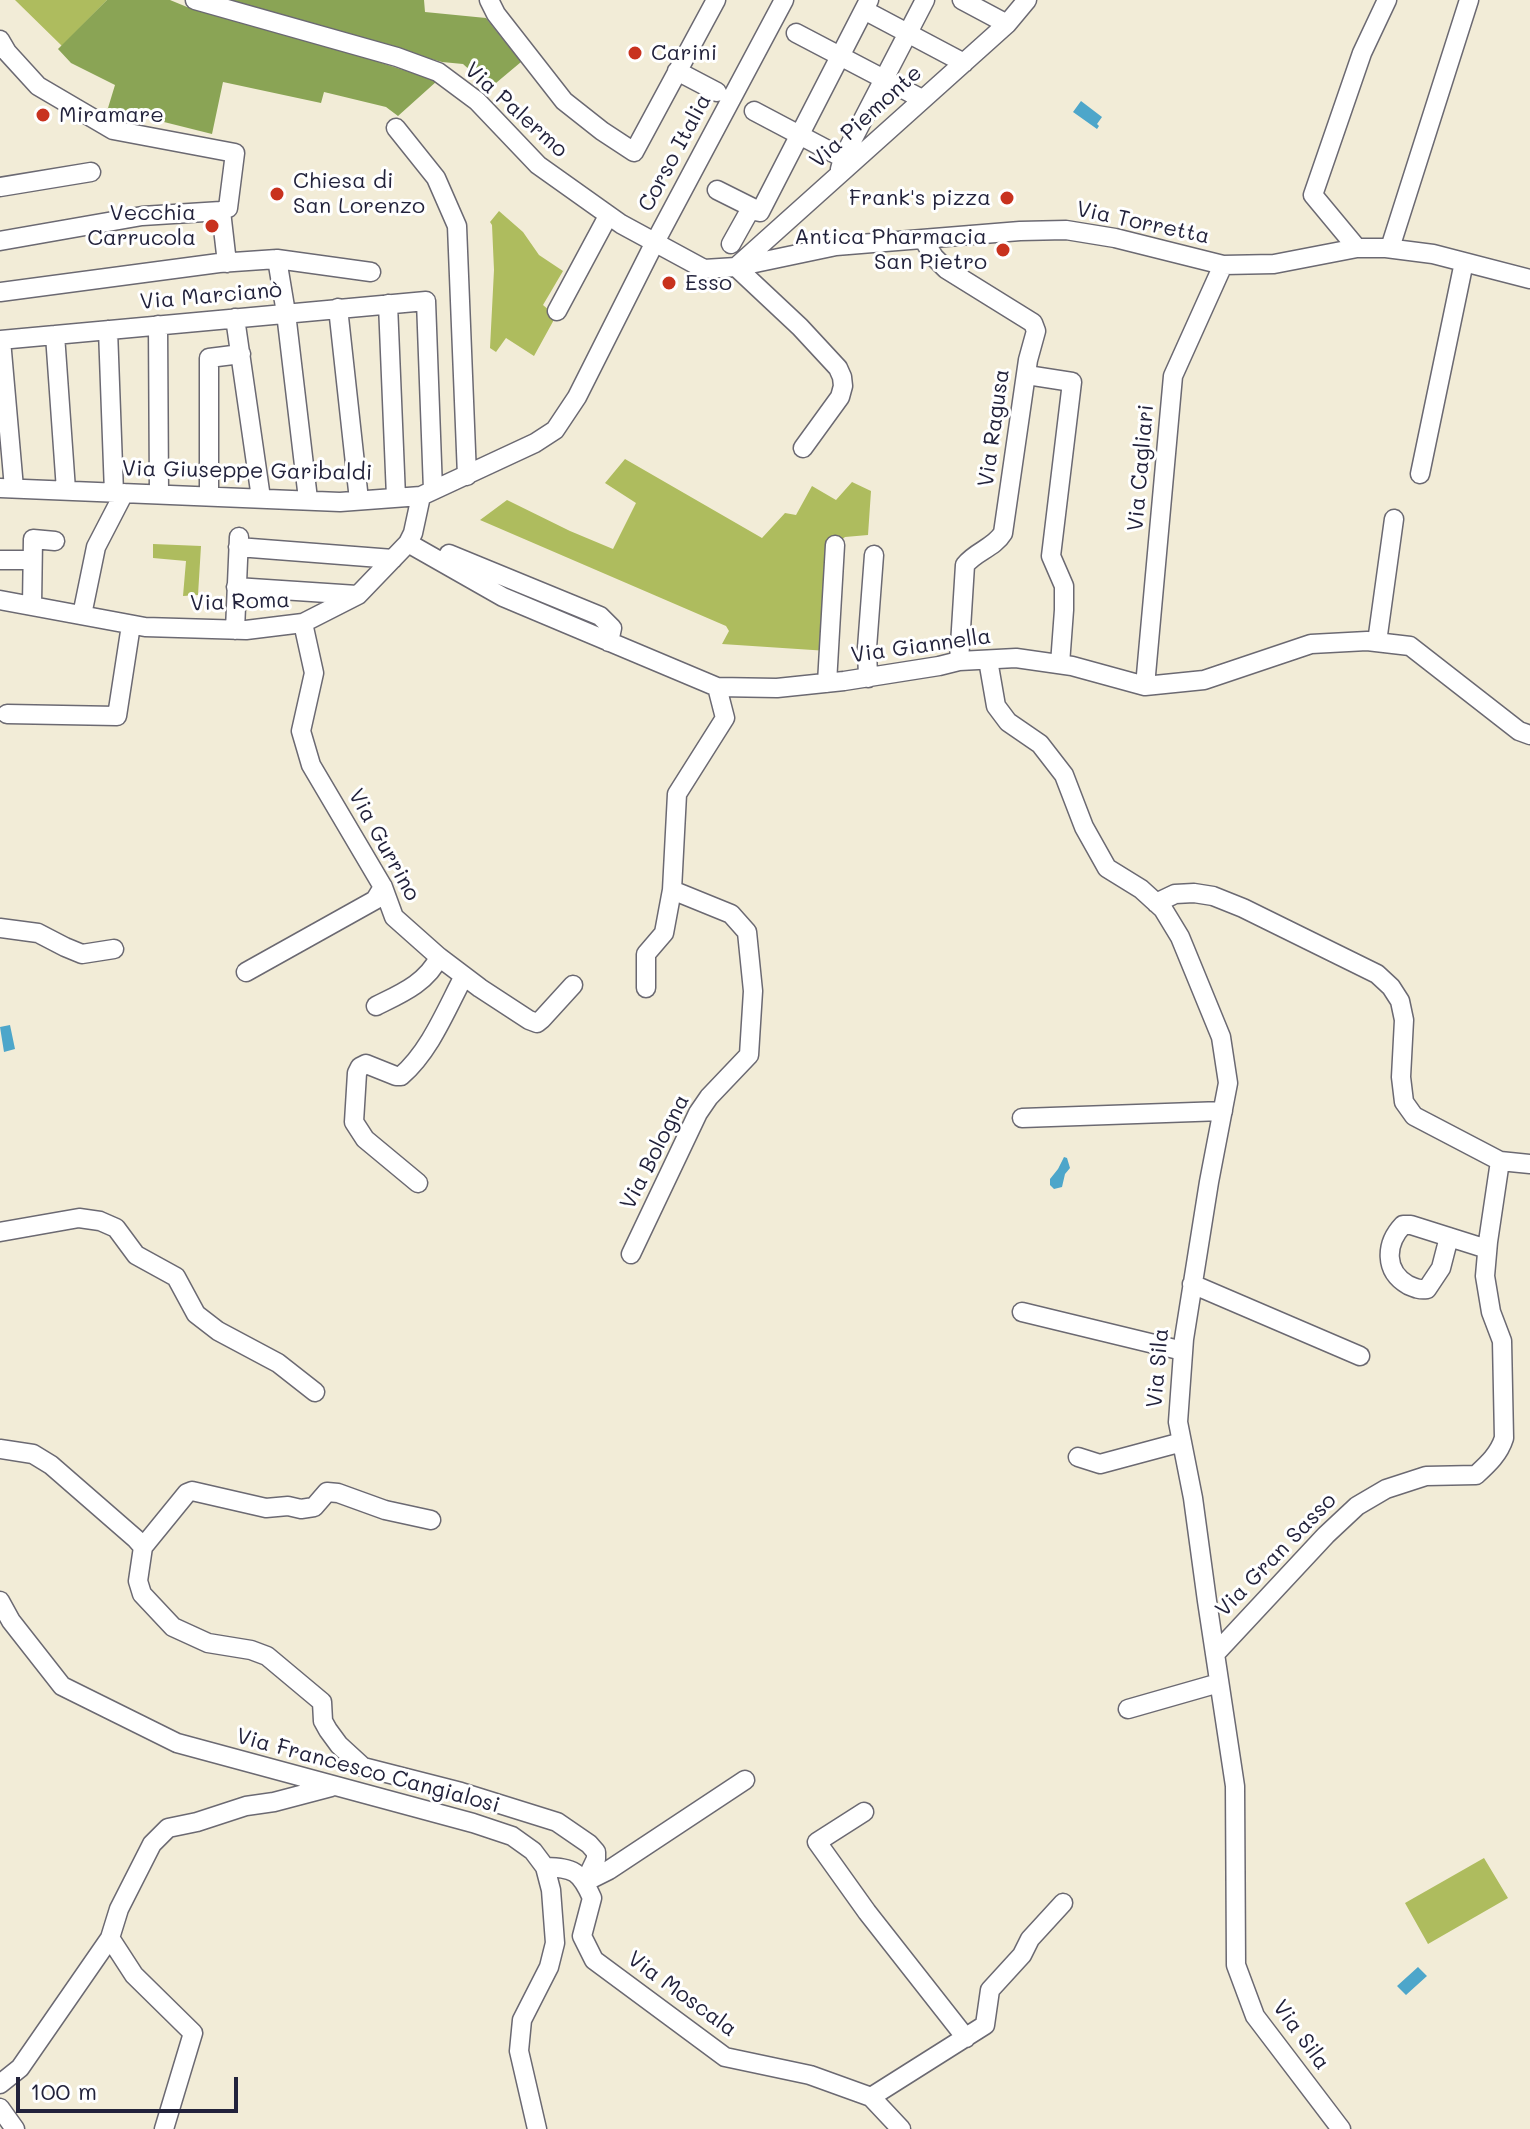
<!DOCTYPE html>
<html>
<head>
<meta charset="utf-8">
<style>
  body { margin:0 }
  #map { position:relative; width:1530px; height:2129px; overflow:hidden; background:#f2ecd7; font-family:Mali,sans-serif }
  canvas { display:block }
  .scale { position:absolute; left:16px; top:2077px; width:222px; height:36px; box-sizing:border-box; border:4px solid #22223b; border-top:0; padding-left:10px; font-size:24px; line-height:28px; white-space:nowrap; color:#22223b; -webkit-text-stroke:6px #fff; paint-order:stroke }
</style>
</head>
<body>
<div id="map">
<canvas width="1530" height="2129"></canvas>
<div class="scale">100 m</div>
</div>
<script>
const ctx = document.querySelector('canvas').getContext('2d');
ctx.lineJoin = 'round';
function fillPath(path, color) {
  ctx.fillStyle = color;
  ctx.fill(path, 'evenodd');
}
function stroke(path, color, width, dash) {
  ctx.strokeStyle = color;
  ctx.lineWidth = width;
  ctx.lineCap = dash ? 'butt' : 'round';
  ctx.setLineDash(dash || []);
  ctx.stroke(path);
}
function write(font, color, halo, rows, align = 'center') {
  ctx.font = font + ' Mali,sans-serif';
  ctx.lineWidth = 6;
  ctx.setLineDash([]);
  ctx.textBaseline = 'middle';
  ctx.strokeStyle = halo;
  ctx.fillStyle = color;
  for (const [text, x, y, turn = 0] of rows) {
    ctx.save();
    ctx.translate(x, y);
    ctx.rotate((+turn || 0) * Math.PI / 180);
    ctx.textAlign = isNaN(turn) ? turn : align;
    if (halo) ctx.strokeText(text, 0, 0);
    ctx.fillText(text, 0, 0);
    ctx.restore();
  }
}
const green = new Path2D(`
  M 15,0 L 107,0 L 62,46 Z
  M 499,211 L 523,232 L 539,255 L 563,271 L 543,305 L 556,316 L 534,356 L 506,338 L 496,352 L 490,348 L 494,270 L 492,225 L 490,222 Z
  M 625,459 L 762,538 L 785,513 L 796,515 L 812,486 L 836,500 L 852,482 L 871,491 L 868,535 L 845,537 L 835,545 L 828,651 L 722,644 L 729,631 L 726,626 L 480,520 L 507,500 L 570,531 L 613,549 L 636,503 L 605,483 Z
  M 153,544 L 201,546 L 198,595 L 183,596 L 186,561 L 153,558 Z
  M 1484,1858 L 1508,1898 L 1428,1944 L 1405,1903 Z`);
const forest = new Path2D(`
  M 107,0 L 170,0 L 187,7 L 299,36 L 437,81 L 398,116 L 386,107 L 324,92 L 321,103 L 223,82 L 212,134 L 108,108 L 115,85 L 71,63 L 58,49 Z
  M 216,0 L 424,0 L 425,12 L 486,18 L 521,62 L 490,88 L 463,64 L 442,62 Z`);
const water = new Path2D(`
  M 1081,101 L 1102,117 L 1097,124 L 1099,126 L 1097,129 L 1073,112 Z
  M 10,1025 L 15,1049 L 4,1052 L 0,1027 Z
  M 1064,1157 L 1067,1158 L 1070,1168 L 1065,1174 L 1062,1187 L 1054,1189 L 1050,1185 L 1050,1179 L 1058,1169 Z
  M 1418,1967 L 1427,1976 L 1406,1995 L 1397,1986 Z`);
const minor = new Path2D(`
  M 195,0 L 397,57 L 438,72 L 477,101 L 538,165 L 621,224 L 704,269 L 736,267 L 836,246 L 1020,231 L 1066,230 L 1115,238 L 1223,265 L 1274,264 L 1357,248 L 1386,248 L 1433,254 L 1530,279
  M 489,0 L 496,14 L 564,101 L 602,131 L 634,152 L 716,0
  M 962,0 L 1007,24
  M 864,10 L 964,63
  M 796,33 L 922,99
  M 0,40 L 7,52 L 38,86 L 113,130 L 235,153 L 228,208 L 221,211 L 142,216 L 0,241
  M 677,71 L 717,92
  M 754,111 L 843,158
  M 396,128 L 436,178 L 457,226 L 467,476
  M 840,169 L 843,158 L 925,0
  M 0,187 L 91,172
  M 717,190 L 755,209
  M 221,211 L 227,263
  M 923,239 L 934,257 L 946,269 L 1033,323 L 1036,331 L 1028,360 L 1003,533 C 994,548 976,551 965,565 L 959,661
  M 731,244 L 750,210 L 760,212 L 869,0
  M 1357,248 L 1313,195 L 1362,53 L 1387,0
  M 1390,248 L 1469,0
  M 277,259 L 286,313 L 308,499
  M 0,292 L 219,263 L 277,259 L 371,272
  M 388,304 L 396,497
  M 338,308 L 359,500
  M 557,311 L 608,216
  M 235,318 L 261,498
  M 158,325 L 159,494
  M 108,330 L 114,493
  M 55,335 L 66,490
  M 0,340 L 426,301 L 433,490
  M 1,340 L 14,488
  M 1027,375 L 1072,382 L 1051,556 L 1064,586 L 1064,610 L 1060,664
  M 803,448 L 840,397 L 843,386 L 842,377 L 838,368 L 800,327 L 736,267 L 1007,24 L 1027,0
  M 1420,474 L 1464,262
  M 0,488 L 340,502 L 421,496 L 535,443 L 555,430 L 577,397 L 654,244 L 784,0
  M 209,496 L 209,358 L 241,354
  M 408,543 L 503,597 L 717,687 L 777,688 L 844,681 L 939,666 L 959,661 L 1016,658 L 1072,666 L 1145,686 L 1204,680 L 1311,644 L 1367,641 L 1410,646 L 1519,731 L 1530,735
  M 238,547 L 393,559
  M 449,554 L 600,616 L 612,628 L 609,642
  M 0,560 L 32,560
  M 236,587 L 357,595
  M 0,600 L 145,627 L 246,630 L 303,623 L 358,595 L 408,543 L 413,533 L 421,496
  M 32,606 L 33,539 L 55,541
  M 82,615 L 96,547 L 124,493
  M 303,623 L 314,673 L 301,731 L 311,765 L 383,887 L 394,917 L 439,957 L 480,988 L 529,1020 L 537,1023 L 542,1019 L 573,985
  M 235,630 L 239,537
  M 1377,642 L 1394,519
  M 988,660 L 996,706 L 1008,722 L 1040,744 L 1064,775 L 1084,827 L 1107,868 L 1141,889 L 1163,909 L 1180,937 L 1221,1037 L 1228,1083 L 1209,1182 L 1184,1339 L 1178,1422 L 1193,1498 L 1207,1601 L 1235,1786 L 1236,1965 L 1255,2016 L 1341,2129
  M 868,678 L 867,648 L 874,555
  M 827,683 L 835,545
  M 1145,686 L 1173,376 L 1223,265
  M 7,714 L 117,716 L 131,625
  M 1156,903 L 1175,894 L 1194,893 L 1213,896 L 1243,908 L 1377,974 L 1391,987 L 1400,1001 L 1404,1020 L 1401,1077 L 1404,1102 L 1414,1116 L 1500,1161 L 1530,1164
  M 0,928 L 38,933 L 65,947 L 82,954 L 114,949
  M 246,972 L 375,900 L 383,887
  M 646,988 L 646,954 L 664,933 L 672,890 L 677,794 L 725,718 L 717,687
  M 376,1006 C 400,994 427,983 439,957
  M 1022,1118 L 1223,1111
  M 418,1183 L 365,1139 L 354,1122 L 357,1073 L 360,1067 L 366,1064 L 396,1076 L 401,1076 C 430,1051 446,1010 464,976
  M 0,1232 L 79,1218 L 100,1221 L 116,1228 L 136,1255 L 176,1277 L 196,1314 L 218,1331 L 278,1363 L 315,1392
  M 1449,1237 L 1441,1268 L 1427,1289 C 1419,1290 1415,1288 1408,1285 C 1384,1271 1385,1244 1403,1225 L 1411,1225 L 1487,1249
  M 631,1254 L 698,1113 L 709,1097 L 749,1055 L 753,991 L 747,932 L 731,914 L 672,890
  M 1192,1284 L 1360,1356
  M 1022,1312 L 1183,1351
  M 0,1449 L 33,1454 L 51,1465 L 136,1539 L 143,1547 L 138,1581 L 142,1594 L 173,1627 L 208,1643 L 251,1650 L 267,1656 L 322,1702 L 323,1721 L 328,1730 L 339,1745 L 363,1767 L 461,1792 L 557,1822 L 589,1844 L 596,1852 L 596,1859 L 585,1882
  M 1078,1457 L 1100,1464 L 1182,1442
  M 143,1547 L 187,1493 L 192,1491 L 266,1508 L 288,1506 L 301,1509 L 314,1507 L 327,1492 L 338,1493 L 385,1510 L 431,1520
  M 0,1601 L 11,1621 L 62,1686 L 177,1743 L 473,1823 L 512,1836 L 533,1851 L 545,1867 L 551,1890 L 555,1943 L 549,1967 L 522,2020 L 519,2051 L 537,2129
  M 1215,1654 L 1326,1535 L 1357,1506 L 1386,1489 L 1426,1476 L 1476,1475 C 1488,1464 1499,1454 1504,1438 L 1502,1341 L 1491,1312 L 1485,1276 L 1488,1242 L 1500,1161
  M 1128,1709 L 1219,1683
  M 864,1812 L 817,1842 L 867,1912 L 966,2038
  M 545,1867 C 574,1868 580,1871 592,1898 L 582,1936 L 594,1960 L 725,2057 L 810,2075 L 871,2097 L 901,2129
  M 585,1882 L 609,1870 L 745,1780
  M 110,1938 L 134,1975 L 193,2033 L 164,2129
  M 0,2084 L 20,2068 L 110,1938 L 119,1909 L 152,1844 L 168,1828 L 197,1822 L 246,1806 L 274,1802 L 331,1787
  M 871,2097 L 985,2025 L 990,1990 L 1022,1955 L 1030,1939 L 1063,1903
  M 0,2108 L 15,2129`);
const markers = [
  [635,53,8,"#c8321e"],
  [43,115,8,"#c8321e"],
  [277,194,8,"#c8321e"],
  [1007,198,8,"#c8321e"],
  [212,226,8,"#c8321e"],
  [1003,250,8,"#c8321e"],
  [669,283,8,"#c8321e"]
];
const poiNames = [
  ["Carini",651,53],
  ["Miramare",59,115],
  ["Chiesa di",293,181],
  ["San Lorenzo",293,206],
  ["Frank's pizza",991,198,"right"],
  ["Vecchia",196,213,"right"],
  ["Carrucola",196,238,"right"],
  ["Antica Pharmacia",987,237,"right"],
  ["San Pietro",987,262,"right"],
  ["Esso",685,283]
];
const streetNames = [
  ["Via Palermo",516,110,42],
  ["Via Piemonte",866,117,-42],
  ["Corso Italia",675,153,-62],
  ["Via Torretta",1143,223,12],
  ["Via Marcianò",211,296,-5],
  ["Via Ragusa",994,428,-82],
  ["Via Cagliari",1141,468,-85],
  ["Via Giuseppe Garibaldi",247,471,1],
  ["Via Roma",240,602,-2],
  ["Via Giannella",921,646,-8],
  ["Via Gurrino",384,845,61],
  ["Via Bologna",655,1152,-63],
  ["Via Sila",1158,1368,-85],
  ["Via Gran Sasso",1276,1555,-46],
  ["Via Francesco Cangialosi",368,1771,15],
  ["Via Moscala",682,1994,36],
  ["Via Sila",1301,2035,54]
];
fillPath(green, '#aebc5e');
fillPath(forest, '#8aa455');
fillPath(water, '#4da6ca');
stroke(minor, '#6b6972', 21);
stroke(minor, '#fff', 18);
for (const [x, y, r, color] of markers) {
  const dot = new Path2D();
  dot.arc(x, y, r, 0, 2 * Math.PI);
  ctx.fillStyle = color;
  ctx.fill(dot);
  stroke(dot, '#fff', 3);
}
write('22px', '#22223b', '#fff', poiNames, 'left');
write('22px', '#22223b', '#fff', streetNames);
</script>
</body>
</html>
